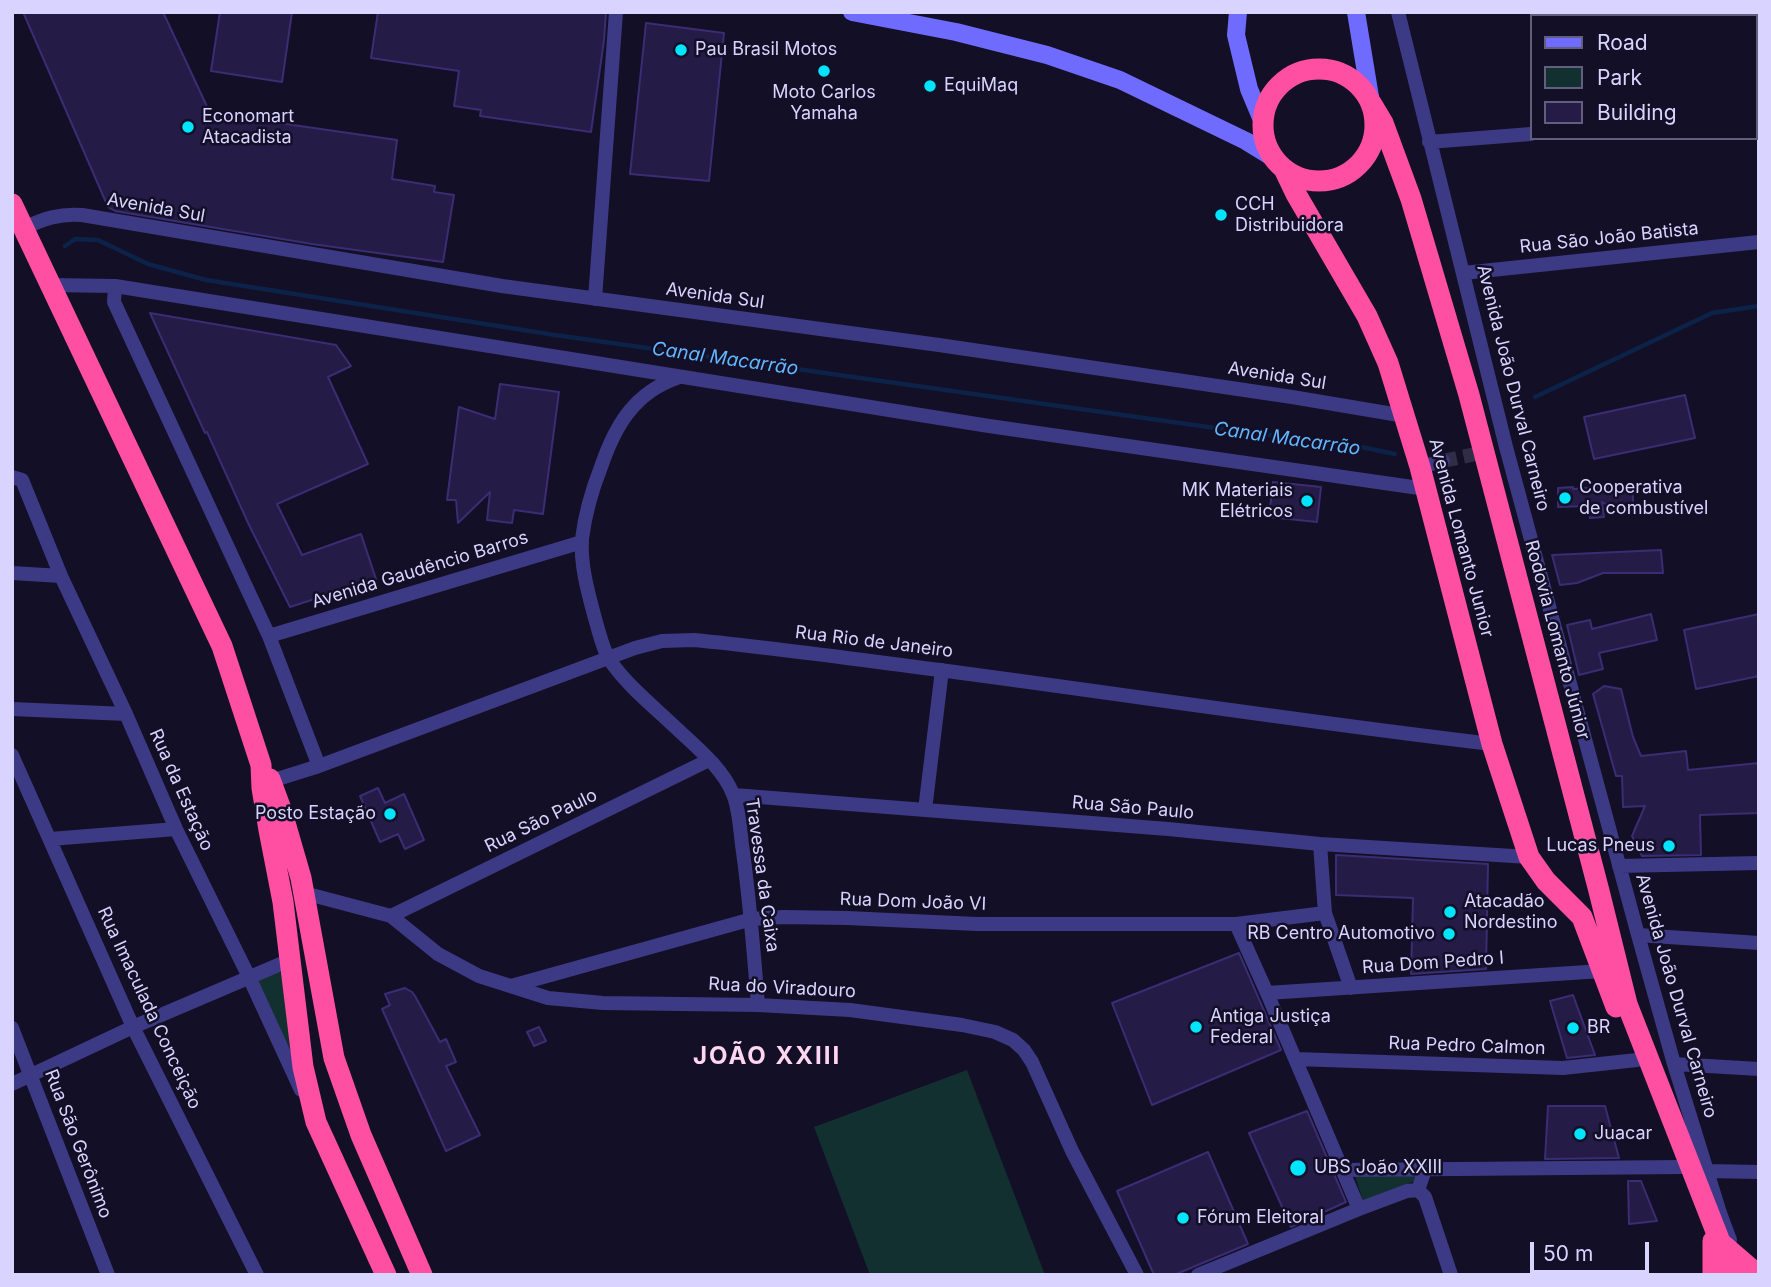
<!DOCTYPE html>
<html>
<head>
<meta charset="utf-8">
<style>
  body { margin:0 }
  #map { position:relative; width:1771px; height:1287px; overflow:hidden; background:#130f26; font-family:Inter,sans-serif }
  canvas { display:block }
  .frame { position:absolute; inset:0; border:14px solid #d9d4ff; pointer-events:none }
  .legend { position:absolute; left:1530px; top:14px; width:228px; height:126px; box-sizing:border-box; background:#130f26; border:2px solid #625e7d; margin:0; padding:9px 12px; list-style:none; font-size:21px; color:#d9d4ff }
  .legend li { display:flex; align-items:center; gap:14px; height:35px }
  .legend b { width:35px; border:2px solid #625e7d }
  .scale { position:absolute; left:1530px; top:1242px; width:119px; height:32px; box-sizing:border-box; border:4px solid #d9d4ff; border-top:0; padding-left:9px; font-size:21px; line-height:24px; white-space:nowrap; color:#d9d4ff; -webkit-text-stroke:5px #130f26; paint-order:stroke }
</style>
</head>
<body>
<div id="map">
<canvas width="1771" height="1287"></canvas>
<div class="frame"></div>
<ul class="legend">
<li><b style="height:9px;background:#6f6bff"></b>Road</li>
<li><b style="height:19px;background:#12302f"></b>Park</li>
<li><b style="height:19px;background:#241b47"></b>Building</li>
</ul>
<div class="scale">50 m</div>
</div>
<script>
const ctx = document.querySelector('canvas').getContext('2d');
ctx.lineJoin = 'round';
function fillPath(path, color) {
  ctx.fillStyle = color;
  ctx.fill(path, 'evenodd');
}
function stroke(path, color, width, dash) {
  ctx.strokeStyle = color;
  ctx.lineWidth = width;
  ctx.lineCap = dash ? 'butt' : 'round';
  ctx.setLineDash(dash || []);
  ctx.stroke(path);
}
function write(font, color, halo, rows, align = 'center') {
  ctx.font = font + ' Inter,sans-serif';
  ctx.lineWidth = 5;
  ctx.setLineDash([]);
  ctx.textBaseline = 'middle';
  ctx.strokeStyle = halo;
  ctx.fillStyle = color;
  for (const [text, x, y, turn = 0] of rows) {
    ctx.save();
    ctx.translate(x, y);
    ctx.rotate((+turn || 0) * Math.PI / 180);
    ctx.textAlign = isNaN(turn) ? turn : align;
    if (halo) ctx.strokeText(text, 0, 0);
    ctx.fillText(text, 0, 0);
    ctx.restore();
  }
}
const green = new Path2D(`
  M 278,972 L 286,974 L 295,1059 L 256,980 Z
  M 967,1070 L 1045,1275 L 870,1275 L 814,1127 Z
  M 1355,1176 L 1415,1176 L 1415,1181 L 1363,1201 Z`);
const stream = new Path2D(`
  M 65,246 L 75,239 L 98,240 L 148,264 L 206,280 L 555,335 L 1201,426 L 1361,447 L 1395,454
  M 1535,397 L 1712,313 L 1759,306`);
const building = new Path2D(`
  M 23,12 L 163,12 L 210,113 L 397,140 L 392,179 L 435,186 L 434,192 L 454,195 L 443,262 L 312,244 L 115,211 L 108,207 Z
  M 220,12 L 292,12 L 282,82 L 211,71 Z
  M 378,12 L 606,12 L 604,40 L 591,132 L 480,116 L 481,110 L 454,106 L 459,71 L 371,58 Z
  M 646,23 L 724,33 L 709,181 L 630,174 Z
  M 150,313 L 336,345 L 351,366 L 328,377 L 368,464 L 277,504 L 302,555 L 361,534 L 376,579 L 290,607 L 249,525 L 207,432 L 205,433 Z
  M 500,384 L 559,392 L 543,514 L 514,510 L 512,523 L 487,520 L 490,492 L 458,523 L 456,500 L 447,500 L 459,407 L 495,419 Z
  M 1685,395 L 1695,438 L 1594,459 L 1584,417 Z
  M 1273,482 L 1321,487 L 1317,522 L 1269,517 Z
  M 1632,484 L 1634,515 L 1621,513 L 1602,502 L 1604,517 L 1590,518 L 1588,506 L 1558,507 L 1558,488 L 1573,487 L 1573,489 Z
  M 1661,550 L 1663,573 L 1603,573 L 1577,583 L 1560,585 L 1552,555 Z
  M 1651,614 L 1657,640 L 1599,653 L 1603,669 L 1579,675 L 1567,625 L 1590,620 L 1592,629 Z
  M 1759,614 L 1759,676 L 1696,689 L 1684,630 Z
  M 1604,686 L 1621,689 L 1633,737 L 1641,756 L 1686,751 L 1688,770 L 1759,763 L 1759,813 L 1700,815 L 1701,855 L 1642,856 L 1632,836 L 1645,806 L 1623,807 L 1622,776 L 1616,776 L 1593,694 Z
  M 378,788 L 385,803 L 404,794 L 424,840 L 405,849 L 398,834 L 380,842 L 360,796 Z
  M 1336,855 L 1488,864 L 1486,969 L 1411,974 L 1413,898 L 1336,895 Z
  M 1239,953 L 1281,1050 L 1152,1105 L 1112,1003 Z
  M 405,988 L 412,992 L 415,996 L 440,1042 L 446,1039 L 456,1062 L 446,1066 L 480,1135 L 446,1151 L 382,1009 L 390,1005 L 385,994 Z
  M 1573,995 L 1595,1055 L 1567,1058 L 1550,1001 Z
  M 539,1027 L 546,1041 L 534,1046 L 527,1032 Z
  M 1548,1106 L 1605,1106 L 1619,1158 L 1545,1159 Z
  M 1307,1111 L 1346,1202 L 1291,1227 L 1249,1133 Z
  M 1208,1152 L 1248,1244 L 1174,1275 L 1154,1275 L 1117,1191 Z
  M 1628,1181 L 1641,1181 L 1657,1221 L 1629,1224 Z`);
const streetTunnel = new Path2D(`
  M 1443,461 L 1490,451`);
const street = new Path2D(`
  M 1398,12 L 1506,447 L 1638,935 L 1674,1064 L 1720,1213 L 1730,1240
  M 1755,117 L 1759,117
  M 1429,142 L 1531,134
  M 24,228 C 43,219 60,213 82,215 L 502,286 L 939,345 L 1292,397 L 1405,416
  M 1463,273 L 1759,242
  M 50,285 L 115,286 L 989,426 L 1426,489
  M 115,286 L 114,302 L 269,636 L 319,766
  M 595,299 L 616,12
  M 677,378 C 634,393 615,426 601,467 C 592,490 585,514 582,539 C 580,566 589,596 596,622 C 600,635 603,651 611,662 C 628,686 653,706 674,726 C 695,746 722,767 733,794 C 740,811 740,833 743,852 C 750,903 754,954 758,1005
  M 1420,467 L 1443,461
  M 12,477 L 22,480 L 61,576 L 126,714 L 176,829 L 249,977 L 301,1090
  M 12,573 L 61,576
  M 269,636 L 582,542
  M 12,709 L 126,714
  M 12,755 L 133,1027 L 257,1275
  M 271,781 L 319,766 L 635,648 L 662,641 L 694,640 C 756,646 817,654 878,662 C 1083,688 1287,720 1492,744
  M 734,795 L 1168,829 L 1320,844 L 1529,857
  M 925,810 L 942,670
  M 50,839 L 176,829
  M 1320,844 L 1325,913 L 1351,988
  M 1619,866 L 1759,863
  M 304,893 L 391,916 L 438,954 L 479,976 L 548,998 L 603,1003 L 758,1005 L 850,1010 L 962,1025 L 995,1032 L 1013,1040 L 1024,1050 L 1032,1062 L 1072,1151 L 1137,1275
  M 391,916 L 709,760
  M 1236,924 L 1267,993 L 1359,1209
  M 1638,935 L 1759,943
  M 511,986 L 752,919 L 783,917 L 847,918 L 977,924 L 1236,924 L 1325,913
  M 1267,993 L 1602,971
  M 12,1028 L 108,1275
  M 1295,1059 L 1563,1068 L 1637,1060
  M 1674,1064 L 1759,1069
  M 12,1084 L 133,1027 L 290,960
  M 1342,1170 L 1683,1167
  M 1707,1171 L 1759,1172
  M 1418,1190 L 1425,1197 L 1451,1275
  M 1198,1275 L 1359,1209 L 1407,1191 L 1418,1190 L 1425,1170`);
const secondary = new Path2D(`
  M 852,12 L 956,32 L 1047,55 L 1120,80 L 1246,141 L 1272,157
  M 1238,12 L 1236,35 L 1249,89 L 1262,120
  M 1356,12 L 1371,103`);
const highway = new Path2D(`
  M1263 125a56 56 0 1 1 112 0a56 56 0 1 1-112 0Z
  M 1371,103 L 1383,123 L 1411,199 L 1469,395 L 1599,891 L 1627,1004 L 1733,1275
  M 1285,171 L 1296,194 L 1367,316 L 1388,363 L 1420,467 L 1492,744 L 1529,857 L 1546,881 L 1582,917 L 1616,1007
  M 12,204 L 222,646 L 261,765 L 262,788 L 269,830 L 283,902 L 303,1067 L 316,1122 L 386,1275
  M 270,779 L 281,809 L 301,878 L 334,1058 L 361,1135 L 422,1275
  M 1722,1244 L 1758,1275
  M 1713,1275 L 1713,1241`);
const markers = [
  [681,50,7,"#00e5ff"],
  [824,71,7,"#00e5ff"],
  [930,86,7,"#00e5ff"],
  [188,127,7,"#00e5ff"],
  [1221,215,7,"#00e5ff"],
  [1565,498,7,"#00e5ff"],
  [1307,501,7,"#00e5ff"],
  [390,814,7,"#00e5ff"],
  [1669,846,7,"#00e5ff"],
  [1450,912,7,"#00e5ff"],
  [1449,934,7,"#00e5ff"],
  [1196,1027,7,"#00e5ff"],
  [1573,1028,7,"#00e5ff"],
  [1580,1134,7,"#00e5ff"],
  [1298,1168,9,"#00e5ff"],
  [1183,1218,7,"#00e5ff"]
];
const poiNames = [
  ["Pau Brasil Motos",695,50],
  ["EquiMaq",944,86],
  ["Moto Carlos",824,93,"center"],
  ["Yamaha",824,114,"center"],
  ["Economart",202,117],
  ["Atacadista",202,138],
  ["CCH",1235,205],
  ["Distribuidora",1235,226],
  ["Cooperativa",1579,488],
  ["de combustível",1579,509],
  ["MK Materiais",1293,491,"right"],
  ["Elétricos",1293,512,"right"],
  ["Posto Estação",376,814,"right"],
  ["Lucas Pneus",1655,846,"right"],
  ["Atacadão",1464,902],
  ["Nordestino",1464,923],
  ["RB Centro Automotivo",1435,934,"right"],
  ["Antiga Justiça",1210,1017],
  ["Federal",1210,1038],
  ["BR",1587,1028],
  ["Juacar",1594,1134],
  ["UBS João XXIII",1314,1168],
  ["Fórum Eleitoral",1197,1218]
];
const streetNames = [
  ["Avenida Sul",156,208,10],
  ["Rua São João Batista",1609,238,-6],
  ["Avenida Sul",715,296,8],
  ["Avenida Sul",1277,376,9],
  ["Avenida João Durval Carneiro",1513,388,76],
  ["Avenida Lomanto Junior",1461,538,75],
  ["Avenida Gaudêncio Barros",420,570,-17],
  ["Rodovia Lomanto Júnior",1557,640,75],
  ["Rua Rio de Janeiro",874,642,7],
  ["Rua da Estação",181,790,66],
  ["Rua São Paulo",1133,808,5],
  ["Rua São Paulo",541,821,-26],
  ["Travessa da Caixa",762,875,82],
  ["Rua Dom João VI",913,902,2],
  ["Rua Dom Pedro I",1433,963,-4],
  ["Rua do Viradouro",782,988,3],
  ["Avenida João Durval Carneiro",1676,996,74],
  ["Rua Imaculada Conceição",149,1008,65],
  ["Rua Pedro Calmon",1467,1046,2],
  ["Rua São Gerônimo",78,1144,69]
];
const waterNames = [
  ["Canal Macarrão",725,359,8],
  ["Canal Macarrão",1287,439,8]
];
const districtNames = [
  ["JOÃO XXIII",767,1057]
];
fillPath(green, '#12302f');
stroke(stream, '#0c2248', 4.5);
fillPath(building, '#241b47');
stroke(building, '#3b2d73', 2);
stroke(streetTunnel, '#312d47', 14, [14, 7]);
stroke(street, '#3d3a85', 14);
stroke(secondary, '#6f6bff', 18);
stroke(highway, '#ff4fa3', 21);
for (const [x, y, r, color] of markers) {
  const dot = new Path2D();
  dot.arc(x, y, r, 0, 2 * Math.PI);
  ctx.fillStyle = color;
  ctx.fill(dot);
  stroke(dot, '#130f26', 2.5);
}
write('18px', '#d9d4ff', '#130f26', poiNames, 'left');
write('18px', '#d9d4ff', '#130f26', streetNames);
write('italic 19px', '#62b6ff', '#130f26', waterNames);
ctx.letterSpacing = '2px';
write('bold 24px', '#ffd6f0', '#130f26', districtNames);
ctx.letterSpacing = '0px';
</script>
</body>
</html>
